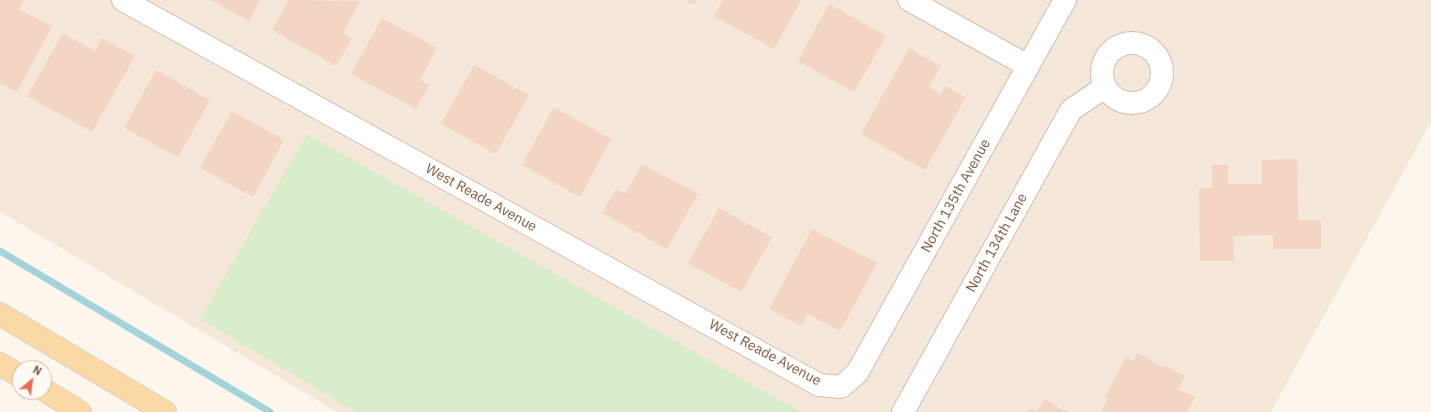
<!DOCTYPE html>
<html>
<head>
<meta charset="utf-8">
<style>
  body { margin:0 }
  #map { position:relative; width:1431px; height:412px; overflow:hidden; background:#fdf6ec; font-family:"IBM Plex Sans",sans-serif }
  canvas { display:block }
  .north { position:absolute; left:12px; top:360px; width:40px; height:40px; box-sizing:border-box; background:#fffaf3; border:1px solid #cabbb1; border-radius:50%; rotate:29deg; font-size:11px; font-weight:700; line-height:16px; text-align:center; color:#7a5c4d }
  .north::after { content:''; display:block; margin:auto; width:14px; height:18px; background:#e76f51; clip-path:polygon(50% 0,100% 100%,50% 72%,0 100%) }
</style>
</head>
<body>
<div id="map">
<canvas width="1431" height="412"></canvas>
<div class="north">N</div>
</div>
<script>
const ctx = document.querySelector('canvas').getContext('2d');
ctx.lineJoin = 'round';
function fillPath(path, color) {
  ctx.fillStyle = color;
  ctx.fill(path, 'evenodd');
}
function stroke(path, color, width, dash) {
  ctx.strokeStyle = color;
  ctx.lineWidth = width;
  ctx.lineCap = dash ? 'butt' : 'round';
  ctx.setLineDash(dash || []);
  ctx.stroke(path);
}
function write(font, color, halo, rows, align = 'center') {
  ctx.font = font + ' "IBM Plex Sans",sans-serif';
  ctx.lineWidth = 3;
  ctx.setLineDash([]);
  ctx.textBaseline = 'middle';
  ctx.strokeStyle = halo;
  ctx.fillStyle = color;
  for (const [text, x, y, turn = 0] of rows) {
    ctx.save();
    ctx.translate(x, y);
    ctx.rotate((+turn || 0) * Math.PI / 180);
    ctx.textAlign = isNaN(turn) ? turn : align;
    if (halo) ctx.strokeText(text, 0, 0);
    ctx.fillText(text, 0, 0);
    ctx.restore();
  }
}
const residential = new Path2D(`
  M 0,0 L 1431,0 L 1431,122 L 1271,412 L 337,412 L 0,212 Z`);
const green = new Path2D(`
  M 307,134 L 801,412 L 356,412 L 200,319 Z`);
const stream = new Path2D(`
  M 0,251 L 270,412`);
const building = new Path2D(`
  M 0,0 L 24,0 L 19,9 L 52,27 L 17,92 L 0,83 Z
  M 211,0 L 260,0 L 249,21 Z
  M 289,0 L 360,1 L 343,33 L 352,38 L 336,66 L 272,30 Z
  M 685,0 L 697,0 L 694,5 Z
  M 723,0 L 801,0 L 774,49 L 714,16 Z
  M 829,4 L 886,36 L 854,92 L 798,61 Z
  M 382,18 L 437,48 L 420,80 L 429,85 L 416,109 L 351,74 Z
  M 63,33 L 95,51 L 102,38 L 135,56 L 92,132 L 27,96 Z
  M 909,48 L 941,66 L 929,87 L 940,94 L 945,86 L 966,97 L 925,170 L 861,134 Z
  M 474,65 L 529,95 L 496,154 L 441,124 Z
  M 156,70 L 210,100 L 178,157 L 124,128 Z
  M 554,107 L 611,139 L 580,197 L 522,165 Z
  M 232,111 L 284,140 L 253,197 L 200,168 Z
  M 1297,159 L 1298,220 L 1321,220 L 1321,249 L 1273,249 L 1273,235 L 1233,236 L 1234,261 L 1200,261 L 1199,188 L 1212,188 L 1212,165 L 1228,165 L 1228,184 L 1262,184 L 1262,160 Z
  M 642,164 L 698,194 L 667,249 L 602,213 L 616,189 L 625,194 Z
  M 719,208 L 772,237 L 741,292 L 688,263 Z
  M 812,229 L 877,263 L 840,331 L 808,314 L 801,326 L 769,309 Z
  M 1137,353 L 1165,368 L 1166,366 L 1185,376 L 1178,389 L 1195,397 L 1187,412 L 1101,412 L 1108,398 L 1105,397 L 1126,357 L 1133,361 Z
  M 1044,399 L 1067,412 L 1028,412 L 1030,408 L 1037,412 Z`);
const minor = new Path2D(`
  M 123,0 L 819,385 L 841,387 L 857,373 L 1065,0
  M 909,0 L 1028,66
  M1102 73a30 30 0 1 1 60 0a30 30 0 1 1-60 0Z
  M 903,412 L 1071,110 L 1105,87`);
const major = new Path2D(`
  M 0,314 L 165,412
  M 0,364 L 20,376
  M 44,390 L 80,412`);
const streetNames = [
  ["North 135th Avenue",956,196,-61],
  ["West Reade Avenue",481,198,29],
  ["North 134th Lane",997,243,-61],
  ["West Reade Avenue",765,353,28]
];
fillPath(residential, '#f5e8da');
fillPath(green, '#d8ecc9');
stroke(stream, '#a5d3da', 7);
fillPath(building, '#f3d5c3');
stroke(minor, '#d1beb0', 24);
stroke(major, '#dad1cd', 24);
stroke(minor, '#fff', 22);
stroke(major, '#fbd9a5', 22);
write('14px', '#7a5c4d', '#fffaf3', streetNames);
</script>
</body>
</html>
